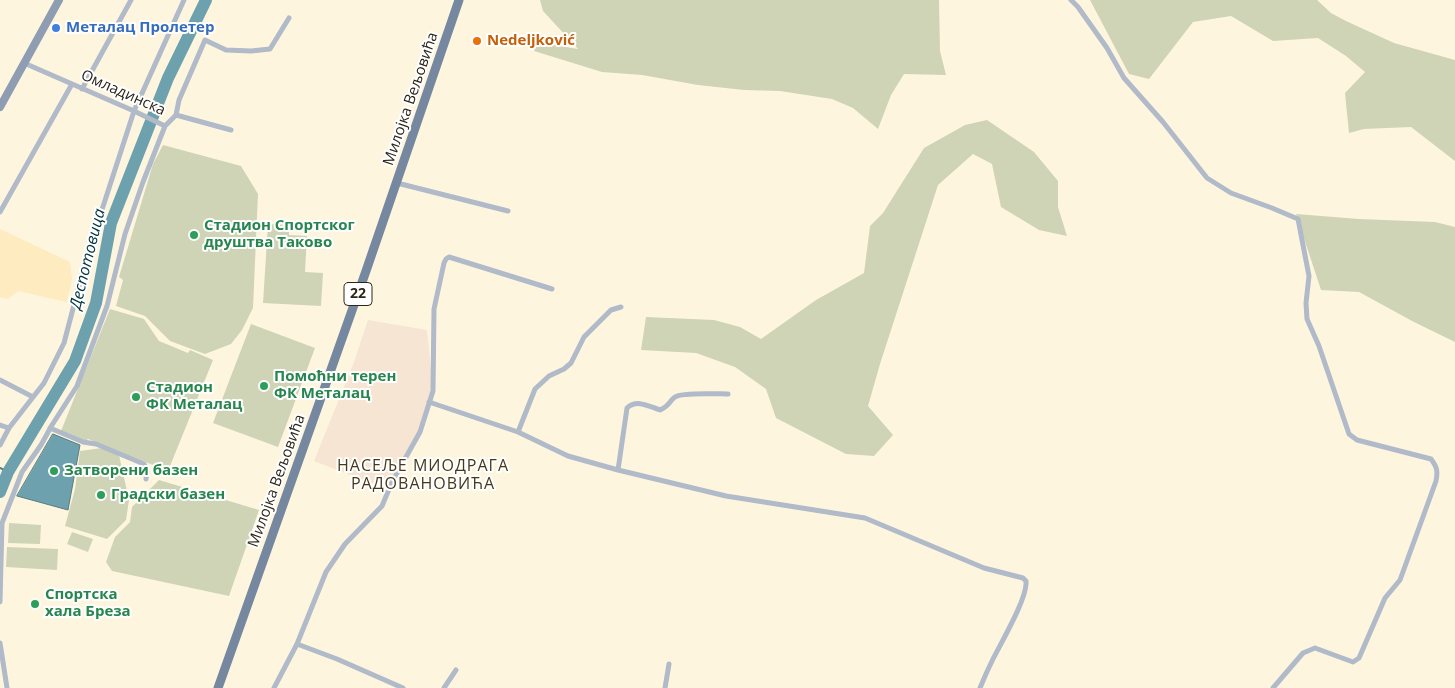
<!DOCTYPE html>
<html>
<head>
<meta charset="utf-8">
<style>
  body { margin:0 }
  canvas { display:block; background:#fef5df }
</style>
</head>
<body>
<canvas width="1455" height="688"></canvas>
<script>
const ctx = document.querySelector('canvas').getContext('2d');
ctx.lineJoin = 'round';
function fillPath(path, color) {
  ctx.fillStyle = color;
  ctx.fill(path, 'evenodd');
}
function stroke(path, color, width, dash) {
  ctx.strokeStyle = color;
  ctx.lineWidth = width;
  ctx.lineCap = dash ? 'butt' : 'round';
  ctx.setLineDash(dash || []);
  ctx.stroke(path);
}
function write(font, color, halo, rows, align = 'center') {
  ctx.font = font + ' "Open Sans",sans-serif';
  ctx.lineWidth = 4;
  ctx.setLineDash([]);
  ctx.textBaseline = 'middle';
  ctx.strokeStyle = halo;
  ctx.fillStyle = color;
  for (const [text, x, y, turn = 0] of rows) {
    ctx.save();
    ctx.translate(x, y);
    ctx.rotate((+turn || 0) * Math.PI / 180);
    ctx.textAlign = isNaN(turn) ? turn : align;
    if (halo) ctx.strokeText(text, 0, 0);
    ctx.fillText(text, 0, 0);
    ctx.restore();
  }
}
const built = new Path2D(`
  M 0,229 L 70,262 L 72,280 L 67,302 L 18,291 L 8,299 L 0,297 Z`);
const industrial = new Path2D(`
  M 368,320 L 427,330 L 433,388 L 420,432 L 401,466 L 382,487 L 314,461 L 354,362 Z`);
const green = new Path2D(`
  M 540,0 L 939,0 L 940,51 L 946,75 L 904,74 L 891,95 L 878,129 L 853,108 L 832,99 L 780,91 L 744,90 L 698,85 L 642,75 L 602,72 L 534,51 L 537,42 L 578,49 L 543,11 Z
  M 1090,0 L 1317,0 L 1331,13 L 1346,21 L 1394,43 L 1455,60 L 1455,161 L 1411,127 L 1364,129 L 1349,133 L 1345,93 L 1365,72 L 1346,56 L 1318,38 L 1273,41 L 1231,16 L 1193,22 L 1149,79 L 1129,74 Z
  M 987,120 L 1034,152 L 1058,181 L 1058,207 L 1067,236 L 1039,230 L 1001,207 L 992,164 L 973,154 L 938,185 L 880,364 L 868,406 L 893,435 L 874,456 L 846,454 L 776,418 L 766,389 L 735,367 L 696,353 L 641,350 L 646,317 L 714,320 L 740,327 L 761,339 L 816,300 L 864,273 L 870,226 L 883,213 L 924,148 L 965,125 Z
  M 163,145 L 241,166 L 258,194 L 253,308 L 242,330 L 231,344 L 205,354 L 170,341 L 145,316 L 116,306 L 123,280 L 119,277 L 153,164 Z
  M 1296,214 L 1359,219 L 1435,222 L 1455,227 L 1455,342 L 1414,322 L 1359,292 L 1321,290 Z
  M 268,224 L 289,225 L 289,235 L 307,236 L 305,272 L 323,273 L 321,306 L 263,303 Z
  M 110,309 L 144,319 L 159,341 L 188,353 L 190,350 L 213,360 L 168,471 L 88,439 L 84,442 L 61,431 Z
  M 251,324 L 315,348 L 278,447 L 213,423 Z
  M 102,448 L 119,455 L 129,500 L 126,520 L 107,539 L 65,526 L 75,489 L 80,451 Z
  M 159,480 L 259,510 L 229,596 L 112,571 L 106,562 L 115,537 L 130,522 L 132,507 Z
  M 9,523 L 41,525 L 40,544 L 8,543 Z
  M 72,532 L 93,539 L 88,552 L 67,544 Z
  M 7,547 L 58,549 L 57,570 L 6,567 Z`);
const water = new Path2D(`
  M 53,434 L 80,445 L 68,510 L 17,496 Z`);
const stream = new Path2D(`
  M 0,468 L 8,472`);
const river = new Path2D(`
  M 0,492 L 8,472 L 75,361 L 96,303 L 111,223 L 168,78 L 206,0`);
const street = new Path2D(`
  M 1071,0 L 1078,7 L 1107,48 L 1124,78 L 1163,122 L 1207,178 L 1231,193 L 1272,208 L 1298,219 L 1309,276 L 1306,303 L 1307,319 L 1319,346 L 1349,434 L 1357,440 L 1431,459 C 1437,467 1438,471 1436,481 L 1400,580 L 1385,598 L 1359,658 L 1353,662 L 1315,648 L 1303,653 L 1273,688
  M 24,63 L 134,111 L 165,126
  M 82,89 L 131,0
  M 176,115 L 231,130
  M 397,183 L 508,211
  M 0,212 L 72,84
  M 0,380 L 33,397
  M 429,402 L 518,432 L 568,456 L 618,470 L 726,496 L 865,518 L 984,568 L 1023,578 L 1026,581 C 1028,597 1001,643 993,659 C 988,669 984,678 980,688
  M 0,425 L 9,428
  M 50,428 L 83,442 L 96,444 L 144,464 L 147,471 L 146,479
  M 518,432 L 535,389 L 549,376 L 564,369 L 571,363 L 584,337 L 611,310 L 621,307
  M 0,445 L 9,428 L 44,383 L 64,343 L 86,259 L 134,111 L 184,0
  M 618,470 L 627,408 C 637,399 648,406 660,410 C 671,405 668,402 675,397 C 682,392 717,394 728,394
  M 0,602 L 2,523 L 22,472 L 41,445 L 52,425 L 77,386 L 107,306 L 125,234 L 143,182 L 165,126 L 176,115 L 179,100 L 205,40 L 226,50 L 251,51 L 270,49 L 289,18
  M 0,643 L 7,688
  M 297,644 L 337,659 L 403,688
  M 274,688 L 297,644 L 326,572 L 345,544 L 382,506 L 392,482 L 420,432 L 433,391 L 434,309 L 444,263 L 446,259 L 449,257 L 552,289
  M 444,688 L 456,670
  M 665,688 L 669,664`);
const secondary = new Path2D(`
  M 0,107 L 59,0`);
const primary = new Path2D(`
  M 218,688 L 366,271 L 459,0`);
const markers = [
  [56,28,5,"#3f7fe0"],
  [477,41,5,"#e8710a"],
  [194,235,5,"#2e9e5b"],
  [264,386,5,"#2e9e5b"],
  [136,397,5,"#2e9e5b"],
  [54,471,5,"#2e9e5b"],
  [101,495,5,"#2e9e5b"],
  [35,604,5,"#2e9e5b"]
];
const shields = [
  [358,294,28]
];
const shieldNames = [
  ["22",358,294]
];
const shopNames = [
  ["Металац Пролетер",66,28]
];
const foodNames = [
  ["Nedeljković",487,41]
];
const streetNames = [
  ["Омладинска",123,93,24],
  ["Милојка Вељовића",411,99,-71],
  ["Милојка Вељовића",277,481,-70]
];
const leisureNames = [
  ["Стадион Спортског",204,226],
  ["друштва Таково",204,243],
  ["Помоћни терен",274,377],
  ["ФК Металац",274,394],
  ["Стадион",146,388],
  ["ФК Металац",146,405],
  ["Затворени базен",64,471],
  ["Градски базен",111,495],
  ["Спортска",45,595],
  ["хала Бреза",45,612]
];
const waterNames = [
  ["Деспотовица",88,259,-76]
];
const neighbourhoodNames = [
  ["НАСЕЉЕ МИОДРАГА",423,466],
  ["РАДОВАНОВИЋА",423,484]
];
fillPath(built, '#feebbf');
fillPath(industrial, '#f5e5d2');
fillPath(green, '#cfd4b7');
fillPath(water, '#6da1ae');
stroke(water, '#5a7c81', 1);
stroke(stream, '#5a7c81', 2);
stroke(river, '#6da1ae', 12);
stroke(street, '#b0bac8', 5);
stroke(secondary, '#8e9db1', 8);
stroke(primary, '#7588a0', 9);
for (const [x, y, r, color] of markers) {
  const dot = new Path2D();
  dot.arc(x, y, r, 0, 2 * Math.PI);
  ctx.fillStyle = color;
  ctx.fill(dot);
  stroke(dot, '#fff', 2);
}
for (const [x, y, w] of shields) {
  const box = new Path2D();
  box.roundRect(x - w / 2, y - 11.5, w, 23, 4);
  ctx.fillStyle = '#fff';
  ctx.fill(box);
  stroke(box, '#2c2619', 1);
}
write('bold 14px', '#2c2619', null, shieldNames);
write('bold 15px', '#366cbe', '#fff', shopNames, 'left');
write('bold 15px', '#c56008', '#fff', foodNames, 'left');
write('15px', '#2c2619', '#fff', streetNames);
write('bold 15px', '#27864d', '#fff', leisureNames, 'left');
write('italic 16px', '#01343f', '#fff', waterNames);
ctx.letterSpacing = '1px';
write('16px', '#46391a', '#fff', neighbourhoodNames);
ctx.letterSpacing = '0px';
</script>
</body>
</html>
